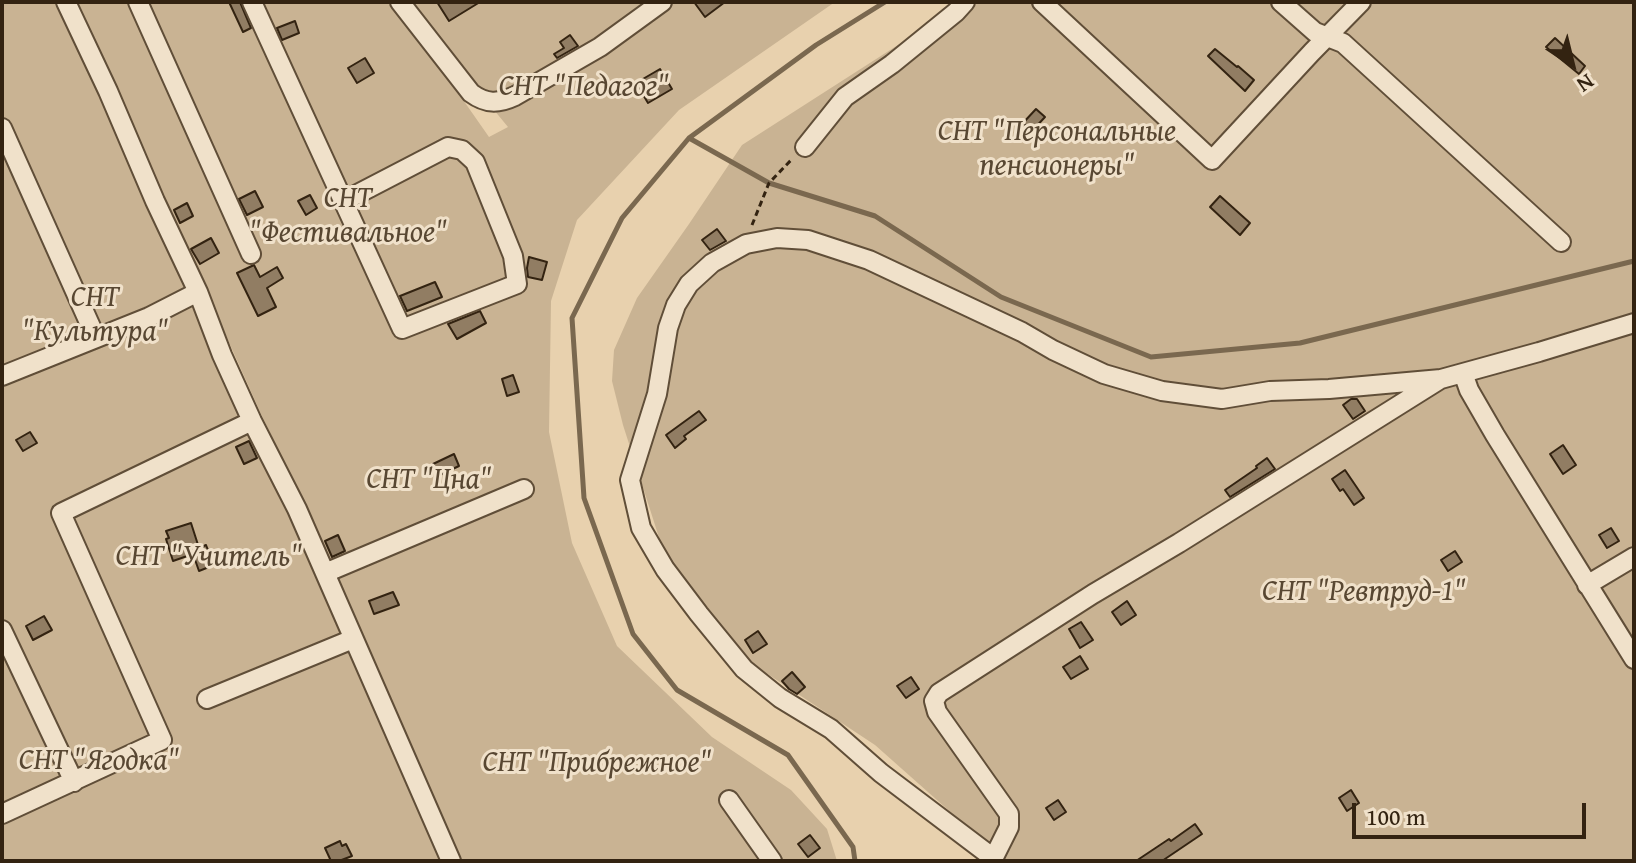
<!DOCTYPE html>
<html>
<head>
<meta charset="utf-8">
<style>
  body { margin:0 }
  #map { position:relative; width:1636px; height:863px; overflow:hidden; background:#e8d1ae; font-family:"Gentium Book Plus",serif }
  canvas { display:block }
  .frame { position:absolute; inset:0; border:4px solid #332311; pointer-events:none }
  .north { position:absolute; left:1532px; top:24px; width:80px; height:80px; -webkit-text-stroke:6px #f0e1ca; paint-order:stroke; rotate:145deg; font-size:22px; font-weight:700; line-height:32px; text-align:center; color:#332311 }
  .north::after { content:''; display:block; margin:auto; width:28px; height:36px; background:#332311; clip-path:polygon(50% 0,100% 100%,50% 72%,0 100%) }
  .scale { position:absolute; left:1352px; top:803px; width:234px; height:36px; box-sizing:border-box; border:4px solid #332311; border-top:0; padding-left:10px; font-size:24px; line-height:28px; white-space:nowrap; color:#332311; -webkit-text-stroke:6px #f0e1ca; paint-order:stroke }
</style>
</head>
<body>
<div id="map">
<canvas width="1636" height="863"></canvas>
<div class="frame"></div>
<div class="north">N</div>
<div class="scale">100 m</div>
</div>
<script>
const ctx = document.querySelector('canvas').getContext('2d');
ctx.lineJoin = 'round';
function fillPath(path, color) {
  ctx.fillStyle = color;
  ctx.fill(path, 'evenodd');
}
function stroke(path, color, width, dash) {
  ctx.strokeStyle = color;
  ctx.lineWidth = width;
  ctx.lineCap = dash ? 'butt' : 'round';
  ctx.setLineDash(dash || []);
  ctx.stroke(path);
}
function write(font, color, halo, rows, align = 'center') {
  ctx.font = font + ' "Gentium Book Plus",serif';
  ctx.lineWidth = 6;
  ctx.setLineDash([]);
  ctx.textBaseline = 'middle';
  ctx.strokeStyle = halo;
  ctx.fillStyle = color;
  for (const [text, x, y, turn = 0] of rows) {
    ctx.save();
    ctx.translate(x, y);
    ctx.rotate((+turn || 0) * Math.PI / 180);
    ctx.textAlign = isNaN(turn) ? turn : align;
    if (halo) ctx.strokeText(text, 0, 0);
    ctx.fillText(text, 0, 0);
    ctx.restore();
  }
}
const green = new Path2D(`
  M 2,2 L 61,2 L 106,101 L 189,299 L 344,635 L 443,861 L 2,861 Z
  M 77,2 L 391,2 L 431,54 L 489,137 L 508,127 L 405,2 L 835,2 L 679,110 L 577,220 L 551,301 L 549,432 L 572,543 L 617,646 L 712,737 L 791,790 L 827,829 L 837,861 L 461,861 L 316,529 L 261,414 Z
  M 965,2 L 1354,2 L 1325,43 L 1342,46 L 1561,248 L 1571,244 L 1344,35 L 1374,2 L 1634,2 L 1634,861 L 986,861 L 991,848 L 875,745 L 748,661 L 701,609 L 663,550 L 623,425 L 612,381 L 614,350 L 637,298 L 689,224 L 742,145 Z`);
const stream = new Path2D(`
  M 689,138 L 769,183 L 875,216 L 1001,297 L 1151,357 L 1300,343 L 1634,261
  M 855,861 L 853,847 L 788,755 L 677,690 L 633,634 L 584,498 L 572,318 L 622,218 L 689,138 L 816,45 L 885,2`);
const building = new Path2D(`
  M 229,2 L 240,2 L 251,28 L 243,32 Z
  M 437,2 L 480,2 L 449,21 Z
  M 694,2 L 725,2 L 705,17 Z
  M 295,21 L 299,33 L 282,40 L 277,28 Z
  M 570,35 L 578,46 L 557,58 L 554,54 L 564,48 L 560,42 Z
  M 1555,38 L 1585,66 L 1579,74 L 1546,47 Z
  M 1215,49 L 1237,67 L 1238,66 L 1254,80 L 1245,91 L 1208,56 Z
  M 365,58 L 374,73 L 357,83 L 348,68 Z
  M 660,69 L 672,89 L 648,103 L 636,83 Z
  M 1036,109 L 1045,117 L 1032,131 L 1023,123 Z
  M 255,191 L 263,207 L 247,215 L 239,199 Z
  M 310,195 L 317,208 L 306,215 L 298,201 Z
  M 1220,196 L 1250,223 L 1240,235 L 1210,207 Z
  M 187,203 L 193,216 L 180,223 L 174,210 Z
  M 717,229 L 726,241 L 710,250 L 702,240 Z
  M 211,238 L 219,253 L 200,264 L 191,249 Z
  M 529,257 L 547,262 L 542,280 L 528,277 L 527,268 Z
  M 254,265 L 260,277 L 277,267 L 283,278 L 267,288 L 276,307 L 258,316 L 237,273 Z
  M 435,282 L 442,297 L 407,311 L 400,296 Z
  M 480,311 L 486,323 L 457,339 L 448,324 Z
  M 513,375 L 519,392 L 507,396 L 502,379 Z
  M 1351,399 L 1357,399 L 1365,411 L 1353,419 L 1343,405 Z
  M 699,411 L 706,420 L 684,436 L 686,439 L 675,448 L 666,435 Z
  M 30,432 L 37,443 L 23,451 L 16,440 Z
  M 249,441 L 257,458 L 244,464 L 236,447 Z
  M 1563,445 L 1576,465 L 1563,474 L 1550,454 Z
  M 454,454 L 459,466 L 438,476 L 433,464 Z
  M 1267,458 L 1275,469 L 1230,497 L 1225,490 L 1257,468 L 1256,466 Z
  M 1345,470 L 1364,498 L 1354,505 L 1343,489 L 1340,491 L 1332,479 Z
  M 191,523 L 199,548 L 206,545 L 214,565 L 199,571 L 193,554 L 173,561 L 166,539 L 169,538 L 166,531 Z
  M 1611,528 L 1619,541 L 1607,548 L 1599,535 Z
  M 338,535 L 345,551 L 332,557 L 325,541 Z
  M 1455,551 L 1462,562 L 1448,571 L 1441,560 Z
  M 393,592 L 399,605 L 374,614 L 369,601 Z
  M 1127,601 L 1136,615 L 1121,625 L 1112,612 Z
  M 44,616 L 52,630 L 33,640 L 26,626 Z
  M 1081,622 L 1093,640 L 1080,648 L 1069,629 Z
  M 758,631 L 767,644 L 753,653 L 745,640 Z
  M 1080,656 L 1088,669 L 1071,679 L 1063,667 Z
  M 792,672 L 805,687 L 797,694 L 789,689 L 782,681 Z
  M 911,677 L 919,689 L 906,698 L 897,686 Z
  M 1351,790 L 1359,803 L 1347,811 L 1339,798 Z
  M 1058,800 L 1066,812 L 1054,820 L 1046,808 Z
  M 1195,824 L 1202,834 L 1162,861 L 1136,861 L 1169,839 L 1171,841 Z
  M 810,835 L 820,848 L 808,857 L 798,844 Z
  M 340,841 L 342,846 L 346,844 L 352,856 L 339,861 L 331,861 L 325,848 Z`);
const path = new Path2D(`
  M 752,225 L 769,183 L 793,158`);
const minor = new Path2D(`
  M 66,2 L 108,91 L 155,201 L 198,292 L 222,355 L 252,421 L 297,509 L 451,861
  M 138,2 L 251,254
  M 252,2 L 402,329 L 517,284 L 513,256 L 475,162 L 462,150 L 448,147 L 344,201
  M 400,2 L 471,93 C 486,104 498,104 515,96 L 600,47 L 662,2
  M 1042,2 L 1212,160 L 1312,52 L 1361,2
  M 1281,2 L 1315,32 L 1343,43 L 1561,242
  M 2,128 L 96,338
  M 805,147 L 845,97 L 892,64 L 956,12 L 965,2
  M 1463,373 L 1469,390 L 1495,435 L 1634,659
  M 2,376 L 149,317 L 198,292
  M 325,573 L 524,489
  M 1587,585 L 1634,557
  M 2,630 L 74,782
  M 207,699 L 353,639
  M 729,800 L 772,861
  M 2,814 L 162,740 L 61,513 L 252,421
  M 992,857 L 881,773 L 831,729 L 780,698 L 744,669 L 699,614 L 665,569 L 641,528 L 630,480 L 657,394 L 668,328 L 676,305 L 689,284 L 712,263 L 746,244 L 777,238 L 808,240 L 869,260 L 1022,332 L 1053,350 L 1104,374 L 1162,391 L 1222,399 L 1270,391 L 1329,389 L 1441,379 L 1539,352 L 1634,323
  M 992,861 L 1009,827 L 1009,814 L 937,712 L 934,701 L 939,693 L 1093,594 L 1179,543 L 1439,380`);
const parkNames = [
  ["СНТ \"Педагог\"",584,87],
  ["СНТ \"Персональные",1057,132],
  ["пенсионеры\"",1057,166],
  ["СНТ",348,199],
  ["\"Фестивальное\"",348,233],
  ["СНТ",95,298],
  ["\"Культура\"",95,332],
  ["СНТ \"Цна\"",429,480],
  ["СНТ \"Учитель\"",209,557],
  ["СНТ \"Ревтруд-1\"",1364,592],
  ["СНТ \"Ягодка\"",99,761],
  ["СНТ \"Прибрежное\"",597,763]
];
fillPath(green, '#c9b393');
stroke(stream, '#7a684f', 5);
fillPath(building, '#917d63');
stroke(building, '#332311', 2);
stroke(minor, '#604e38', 22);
stroke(path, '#332311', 3, [6, 4]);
stroke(minor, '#f0e1ca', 18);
write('italic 30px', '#584732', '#f0e1ca', parkNames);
</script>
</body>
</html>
